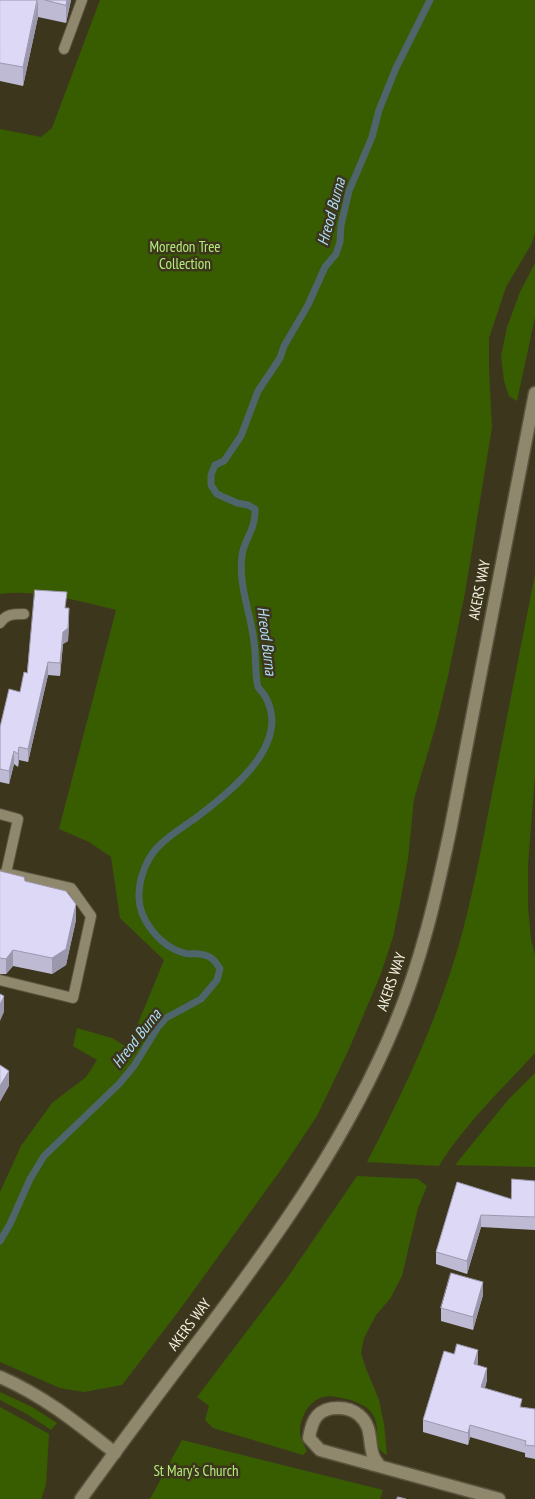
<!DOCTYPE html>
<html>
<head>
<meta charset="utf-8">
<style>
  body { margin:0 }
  canvas { display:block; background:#3c361d }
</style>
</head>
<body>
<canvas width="535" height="1499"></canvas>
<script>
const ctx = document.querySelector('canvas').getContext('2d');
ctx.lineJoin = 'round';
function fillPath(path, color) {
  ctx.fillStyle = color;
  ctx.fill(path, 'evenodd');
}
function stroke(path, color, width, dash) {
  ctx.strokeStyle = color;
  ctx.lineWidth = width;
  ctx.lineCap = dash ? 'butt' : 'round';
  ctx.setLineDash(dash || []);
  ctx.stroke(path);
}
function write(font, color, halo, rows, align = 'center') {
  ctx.font = font + ' "PT Sans Narrow",sans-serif';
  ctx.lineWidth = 5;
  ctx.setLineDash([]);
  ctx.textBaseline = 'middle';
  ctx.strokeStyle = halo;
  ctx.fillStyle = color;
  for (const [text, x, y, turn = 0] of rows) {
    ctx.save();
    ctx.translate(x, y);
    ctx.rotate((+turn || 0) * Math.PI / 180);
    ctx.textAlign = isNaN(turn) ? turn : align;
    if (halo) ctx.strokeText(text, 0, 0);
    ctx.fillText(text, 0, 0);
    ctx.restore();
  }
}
const green = new Path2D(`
  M 100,0 L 535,0 L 535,233 L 531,245 L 506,287 L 489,338 L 489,368 L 492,427 L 465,593 L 448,676 L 436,725 L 414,799 L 408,859 L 400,903 L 393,937 L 380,976 L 349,1049 L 317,1116 L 285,1164 L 181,1308 L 122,1385 L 84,1392 L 60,1388 L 0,1362 L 0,1192 L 21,1146 L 52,1103 L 86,1077 L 97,1060 L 73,1046 L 77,1028 L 112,1038 L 128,1048 L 164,960 L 120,918 L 111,857 L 89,842 L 59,829 L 116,610 C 78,601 39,589 0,594 L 0,129 L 41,137 L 52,128 Z
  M 535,263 L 535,317 L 517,401 L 509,396 L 504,381 L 501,356 L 507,327 L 520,292 Z
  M 535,574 L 535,775 L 528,865 L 528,907 L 531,939 L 535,955 L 535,1053 C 503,1088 464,1125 439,1166 L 367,1162 C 396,1106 423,1050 444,991 C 459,950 469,908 478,865 Z
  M 535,1073 L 535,1167 L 455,1165 L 508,1100 Z
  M 357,1176 L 418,1179 L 427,1186 L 418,1208 L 402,1276 L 390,1299 L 376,1315 L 364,1338 L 361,1353 L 365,1366 L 379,1400 L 384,1424 L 387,1455 C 385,1454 383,1453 381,1451 C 372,1439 384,1423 367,1408 C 361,1404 353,1400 346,1399 C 339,1397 330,1395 323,1397 C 309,1401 301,1416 300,1430 C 299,1436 304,1445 307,1451 L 303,1455 L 213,1428 L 205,1420 L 209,1406 L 197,1397 L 288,1277 Z
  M 0,1392 L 32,1407 L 57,1423 L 51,1430 L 27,1414 L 0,1400 Z
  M 0,1407 L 49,1434 L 46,1485 L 41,1499 L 0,1499 Z
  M 182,1440 L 383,1490 L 380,1499 L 150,1499 Z`);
const stream = new Path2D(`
  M 0,1241 L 10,1224 L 30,1179 L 44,1156 L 119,1084 L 134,1066 L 158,1027 L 166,1018 L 201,999 L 217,980 L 220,969 C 215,960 210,955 199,954 C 194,953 189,955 184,953 C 161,947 138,920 139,895 C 139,877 148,855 161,844 C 172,833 185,826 197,817 C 221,799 256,771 267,743 C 274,727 274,712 265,696 C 263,693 260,690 258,687 C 255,678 256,653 254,642 C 251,614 238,585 242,556 C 243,543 252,533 254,521 C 255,517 255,513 255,509 L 248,505 L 237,503 L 217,494 L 211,485 L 211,475 L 215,465 L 224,461 L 241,436 L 258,391 L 280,358 L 284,346 L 308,305 L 325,267 L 336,254 L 340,242 L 341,225 L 349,191 L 372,137 L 379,110 L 396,68 L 430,0`);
const lane = new Path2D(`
  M 64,49 L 82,0
  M 0,623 C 6,614 13,614 24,614
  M 0,814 L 18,819 L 6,873
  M 0,875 L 6,873 L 71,888 L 91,916 L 73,998 L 0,980`);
const street = new Path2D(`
  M 0,1377 C 44,1396 77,1423 115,1453
  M 379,1465 C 377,1462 374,1459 373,1455 C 368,1440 373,1427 359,1415 C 353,1410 346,1408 338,1408 C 318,1408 312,1419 309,1438 L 320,1450 L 499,1499`);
const secondary = new Path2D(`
  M 81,1499 C 122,1442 164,1386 206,1331 C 279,1234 348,1137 395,1024 C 421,962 436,897 450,831 L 535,393`);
const wall = new Path2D(`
  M 0,0 L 71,0 L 66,23 L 38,17 L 23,86 L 0,81 Z
  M 66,608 L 69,621 L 68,641 L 63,644 L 60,676 L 48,675 L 28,762 L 19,760 L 18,767 L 14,764 L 9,784 L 0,782 L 0,727 L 20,692 L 27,673 Z
  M 0,871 L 25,881 L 76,920 L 66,965 L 52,974 L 13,966 L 6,974 L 0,974 Z
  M 535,1181 L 535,1230 L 481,1227 L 467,1274 L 436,1264 L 436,1252 L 457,1182 L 511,1199 Z
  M 483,1295 L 473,1330 L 441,1321 L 441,1308 Z
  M 478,1363 L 477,1365 L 487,1380 L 485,1388 L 522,1407 L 535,1409 L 535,1459 L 525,1457 L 525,1453 L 470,1437 L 468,1445 L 423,1432 L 423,1420 Z`);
const shadedWall = new Path2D(`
  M 38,0 L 38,17 L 23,86 L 23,67 Z
  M 67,0 L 71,0 L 66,23 L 66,5 Z
  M 69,608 L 69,621 L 68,641 L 63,644 L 60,676 L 60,663 L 63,632 Z
  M 48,662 L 48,675 L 28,762 L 28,749 Z
  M 19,747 L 19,760 L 18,767 L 18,754 Z
  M 14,751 L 14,764 L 9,784 L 9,771 Z
  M 76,904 L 76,920 L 66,965 L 52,974 L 52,958 Z
  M 13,950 L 13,966 L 6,974 L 6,959 Z
  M 4,996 L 4,1012 L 0,1021 L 0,1005 Z
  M 9,1071 L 9,1086 L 0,1102 L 0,1086 Z
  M 481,1215 L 481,1227 L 467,1274 L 467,1261 Z
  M 483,1282 L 483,1295 L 473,1330 L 473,1317 Z
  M 478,1350 L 478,1363 L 474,1376 L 474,1364 Z
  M 487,1368 L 487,1380 L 481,1400 L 481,1387 Z
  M 470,1425 L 470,1437 L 468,1445 L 468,1433 Z`);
const building = new Path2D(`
  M 0,0 L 37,0 L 23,67 L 0,63 Z
  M 45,0 L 67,0 L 66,5 Z
  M 35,590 L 67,592 L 65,608 L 69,608 L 68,628 L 63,632 L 60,663 L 48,662 L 28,749 L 19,747 L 18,754 L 14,751 L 9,771 L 0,769 L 0,727 L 9,689 L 20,692 L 24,672 L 27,673 Z
  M 0,871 L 24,877 L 25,881 L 66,891 L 76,904 L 66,949 L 52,958 L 13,950 L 6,959 L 0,958 Z
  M 0,994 L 4,996 L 0,1005 Z
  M 0,1065 L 9,1071 L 0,1086 Z
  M 512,1179 L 535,1181 L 535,1217 L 481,1215 L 467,1261 L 436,1252 L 457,1182 L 511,1199 Z
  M 451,1273 L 483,1282 L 473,1317 L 441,1308 Z
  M 457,1344 L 478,1350 L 474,1364 L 487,1368 L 481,1387 L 522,1399 L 520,1407 L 535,1409 L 535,1446 L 525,1445 L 526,1441 L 470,1425 L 468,1433 L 423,1420 L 444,1351 L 454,1354 Z
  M 398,1497 L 406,1499 L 397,1499 Z`);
const parkNames = [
  ["Moredon Tree",185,248],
  ["Collection",185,265],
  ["St Mary's Church",196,1472]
];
const streetNames = [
  ["AKERS WAY",480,590,-79],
  ["AKERS WAY",392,982,-71],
  ["AKERS WAY",190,1325,-53]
];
const waterNames = [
  ["Hreod Burna",332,212,-75],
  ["Hreod Burna",266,641,83],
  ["Hreod Burna",137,1039,-52]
];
fillPath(green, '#385c00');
stroke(stream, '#4e656c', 7);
stroke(lane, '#5a543f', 12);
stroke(street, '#5a543f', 15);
stroke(secondary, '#5a543f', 15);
stroke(lane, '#8f886d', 10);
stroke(street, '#8f886d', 12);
stroke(secondary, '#8f886d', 12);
fillPath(wall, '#bebad4');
fillPath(shadedWall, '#9b97ac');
fillPath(building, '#ddd8f6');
stroke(building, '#9b97ac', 1);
write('15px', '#b4ec7c', '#3c361d', parkNames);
write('15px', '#f6f2e3', '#3c361d', streetNames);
write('italic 16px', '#afddf9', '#3c361d', waterNames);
</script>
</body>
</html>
